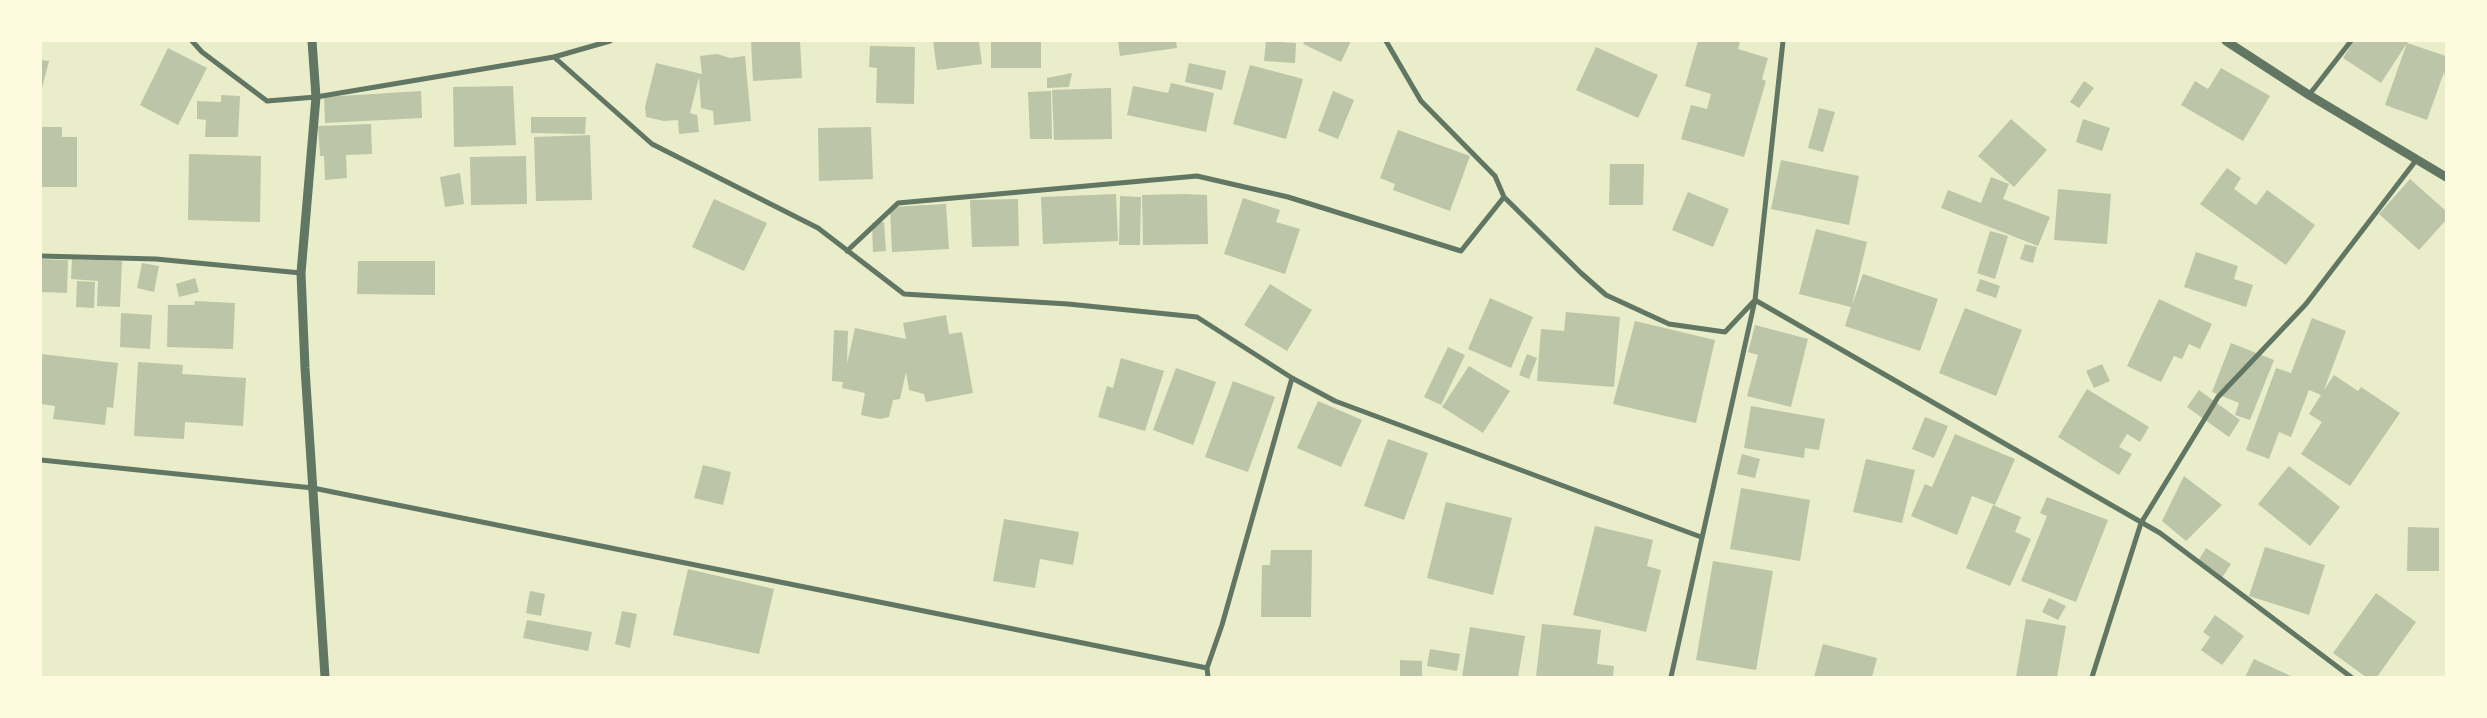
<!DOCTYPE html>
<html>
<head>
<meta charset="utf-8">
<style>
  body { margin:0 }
  #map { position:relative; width:2487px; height:718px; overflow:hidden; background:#e9edc9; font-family:"PT Sans",sans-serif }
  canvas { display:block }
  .frame { position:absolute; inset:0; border:42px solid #fefae0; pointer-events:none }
</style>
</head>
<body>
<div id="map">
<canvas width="2487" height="718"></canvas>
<div class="frame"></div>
</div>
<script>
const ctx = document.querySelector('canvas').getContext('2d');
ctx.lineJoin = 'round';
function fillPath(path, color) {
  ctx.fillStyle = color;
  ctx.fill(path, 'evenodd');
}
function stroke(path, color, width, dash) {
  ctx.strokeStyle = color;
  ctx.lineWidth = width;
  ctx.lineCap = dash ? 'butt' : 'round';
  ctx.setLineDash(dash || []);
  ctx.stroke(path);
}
const building = new Path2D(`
  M 751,41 L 800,41 L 802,78 L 753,81 Z
  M 933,41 L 979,41 L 982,64 L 937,70 Z
  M 991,41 L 1041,41 L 1041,68 L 991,68 Z
  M 1118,41 L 1176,41 L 1177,48 L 1120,56 Z
  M 1266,41 L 1296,43 L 1295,63 L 1264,61 Z
  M 1305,41 L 1351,41 L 1341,62 L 1303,44 Z
  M 1698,41 L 1740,41 L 1738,49 L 1768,58 L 1762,79 L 1766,81 L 1744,157 L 1681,139 L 1691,105 L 1707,109 L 1711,94 L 1685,86 Z
  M 2354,41 L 2408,41 L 2407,43 L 2446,56 L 2446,82 L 2444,72 L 2427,120 L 2385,105 L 2407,43 L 2381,83 L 2343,58 Z
  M 870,46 L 915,47 L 914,104 L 876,103 L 877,68 L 869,67 Z
  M 1596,47 L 1658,75 L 1638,118 L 1576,90 Z
  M 168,48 L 207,68 L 178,125 L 140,105 Z
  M 717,54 L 730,58 L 745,56 L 751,121 L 714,125 L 713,111 L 701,108 L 699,77 L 690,113 L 697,115 L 699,132 L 679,134 L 678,120 L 664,121 L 646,117 L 645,107 L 656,63 L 702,74 L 700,56 Z
  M 41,60 L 49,61 L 42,88 L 41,88 Z
  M 1189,63 L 1226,71 L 1222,90 L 1185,82 Z
  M 1250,65 L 1303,79 L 1286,139 L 1233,124 Z
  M 2221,68 L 2270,96 L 2243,141 L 2181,105 L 2195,81 L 2208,89 Z
  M 1072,73 L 1069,87 L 1047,88 L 1047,78 Z
  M 2084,81 L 2094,88 L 2079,108 L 2070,102 Z
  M 1171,83 L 1214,93 L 1206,132 L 1127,115 L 1133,86 L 1168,93 Z
  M 513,86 L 516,145 L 454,147 L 453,87 Z
  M 1111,88 L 1112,139 L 1054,140 L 1052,90 Z
  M 421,91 L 422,118 L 325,123 L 324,97 Z
  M 1051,91 L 1052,139 L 1030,139 L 1028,92 Z
  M 1333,91 L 1354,100 L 1338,139 L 1318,131 Z
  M 221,95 L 240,96 L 238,137 L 205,137 L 206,120 L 197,119 L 197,101 L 221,102 Z
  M 1819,108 L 1835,112 L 1823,152 L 1808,148 Z
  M 531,117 L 586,117 L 585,134 L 531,133 Z
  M 2011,119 L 2047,150 L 2014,187 L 1978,156 Z
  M 2083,119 L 2110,128 L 2102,151 L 2076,142 Z
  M 371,124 L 372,154 L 346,155 L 347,178 L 325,180 L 324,156 L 320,156 L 318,126 Z
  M 41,127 L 62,127 L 62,137 L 77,137 L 77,187 L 41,187 Z
  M 871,127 L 873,179 L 819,181 L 818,128 Z
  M 1398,130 L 1470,156 L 1450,211 L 1393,190 L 1395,184 L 1380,178 Z
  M 590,135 L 592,200 L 536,201 L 534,137 Z
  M 189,154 L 261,156 L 260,222 L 188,220 Z
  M 526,156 L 527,204 L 471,205 L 470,157 Z
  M 1781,160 L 1859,176 L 1849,225 L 1771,209 Z
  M 1610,164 L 1644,164 L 1643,205 L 1609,205 Z
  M 2227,168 L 2241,178 L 2234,189 L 2256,205 L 2267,190 L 2315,225 L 2286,265 L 2200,204 Z
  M 460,173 L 464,204 L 445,207 L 440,177 Z
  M 1991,177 L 2009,184 L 2003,199 L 2050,217 L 2038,246 L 1941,208 L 1948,190 L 1981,203 Z
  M 2410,179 L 2446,211 L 2446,220 L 2419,250 L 2379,214 Z
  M 2058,189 L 2111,194 L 2107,244 L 2054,240 Z
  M 1688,192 L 1729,209 L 1713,247 L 1672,230 Z
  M 1116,194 L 1118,241 L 1043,244 L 1041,197 Z
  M 1183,194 L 1207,195 L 1208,244 L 1143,245 L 1142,195 Z
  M 1120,196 L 1141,197 L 1140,245 L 1119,245 Z
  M 1243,198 L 1280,210 L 1276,222 L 1300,229 L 1285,274 L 1224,254 Z
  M 714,199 L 767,223 L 744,271 L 692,247 Z
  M 1018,199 L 1019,246 L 972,247 L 970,200 Z
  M 946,204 L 949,249 L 892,252 L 890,207 Z
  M 884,222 L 886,251 L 873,252 L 872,223 Z
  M 1816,229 L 1867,242 L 1852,305 L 1863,274 L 1938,299 L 1920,351 L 1845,326 L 1851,307 L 1799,294 Z
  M 1990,231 L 2008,236 L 1995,279 L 1977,273 Z
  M 2025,244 L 2037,247 L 2033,263 L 2020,259 Z
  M 2196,252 L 2238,266 L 2234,279 L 2253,285 L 2246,307 L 2184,287 Z
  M 41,259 L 68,260 L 67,293 L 41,292 Z
  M 72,259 L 122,261 L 120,307 L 97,306 L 98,281 L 71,279 Z
  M 358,261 L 435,261 L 435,295 L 357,294 Z
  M 142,263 L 159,266 L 154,292 L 137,288 Z
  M 195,278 L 199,292 L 179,297 L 176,284 Z
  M 1980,279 L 2000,286 L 1996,298 L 1976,291 Z
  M 77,281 L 95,282 L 94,308 L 76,307 Z
  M 1270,284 L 1312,310 L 1287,351 L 1244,325 Z
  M 1490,298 L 1533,317 L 1511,368 L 1468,349 Z
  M 2159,299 L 2212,324 L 2200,349 L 2189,344 L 2182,359 L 2174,356 L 2161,382 L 2127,366 Z
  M 195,301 L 235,303 L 233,349 L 167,347 L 168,305 L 194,305 Z
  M 1965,308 L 2022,330 L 1996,396 L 1939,373 Z
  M 1566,312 L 1620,317 L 1614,387 L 1537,381 L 1541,329 L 1564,331 Z
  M 121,313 L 152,315 L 150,349 L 120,347 Z
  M 946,315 L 949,334 L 962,332 L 973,393 L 926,402 L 924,394 L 909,390 L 906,372 L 900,399 L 893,400 L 889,417 L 880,419 L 861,415 L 865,393 L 842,388 L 843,382 L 832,381 L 834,330 L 848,331 L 847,364 L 855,328 L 906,339 L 903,323 Z
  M 2312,318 L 2346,331 L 2324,390 L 2334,375 L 2358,391 L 2361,387 L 2400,413 L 2350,486 L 2301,454 L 2322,422 L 2309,414 L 2321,395 L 2309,390 L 2291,437 L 2279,432 L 2269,459 L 2246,450 L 2276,368 L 2291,373 Z
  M 1635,321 L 1715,340 L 1696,423 L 1613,404 Z
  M 1755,325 L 1808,339 L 1791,407 L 1747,396 L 1758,355 L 1748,352 Z
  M 2231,343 L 2274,360 L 2250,420 L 2235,415 L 2239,403 L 2212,392 Z
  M 1448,347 L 1465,355 L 1441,405 L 1424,397 Z
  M 41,354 L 118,363 L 113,408 L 107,407 L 105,425 L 53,419 L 55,406 L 41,404 Z
  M 1527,354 L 1537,358 L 1529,379 L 1519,375 Z
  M 1121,358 L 1164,371 L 1145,431 L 1098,417 L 1107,386 L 1113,388 Z
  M 138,362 L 183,365 L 182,374 L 246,378 L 243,426 L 185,422 L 184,439 L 134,436 Z
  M 2102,364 L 2110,381 L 2094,388 L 2086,371 Z
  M 1469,366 L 1510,391 L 1483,433 L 1442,407 Z
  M 1176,368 L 1216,382 L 1193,445 L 1153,430 Z
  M 1233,381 L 1275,397 L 1248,472 L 1205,457 Z
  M 2087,389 L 2149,427 L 2140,442 L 2127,434 L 2119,447 L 2132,454 L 2119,475 L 2058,437 Z
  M 2199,390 L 2240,420 L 2229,437 L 2187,407 Z
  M 1318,401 L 1362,420 L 1341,467 L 1297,448 Z
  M 1751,406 L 1825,419 L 1819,450 L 1805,448 L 1804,458 L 1744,448 Z
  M 1925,417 L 1948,426 L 1934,458 L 1912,449 Z
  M 1955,434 L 2015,459 L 1995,505 L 1972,496 L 1957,535 L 1911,516 L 1925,484 L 1932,487 Z
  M 1388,439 L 1428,453 L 1404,520 L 1364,506 Z
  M 1742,454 L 1760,459 L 1755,478 L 1737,474 Z
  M 1866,459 L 1915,470 L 1902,523 L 1853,512 Z
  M 703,465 L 731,472 L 723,505 L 694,498 Z
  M 2289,466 L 2340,507 L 2310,546 L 2258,504 Z
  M 2184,476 L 2222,505 L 2186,541 L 2162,521 Z
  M 1741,488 L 1810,500 L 1800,561 L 1730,549 Z
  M 2047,497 L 2108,520 L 2076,602 L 2021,581 L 2047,516 L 2040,513 Z
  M 1446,502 L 1512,518 L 1493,595 L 1427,578 Z
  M 1993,505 L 2021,517 L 2015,532 L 2031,539 L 2010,586 L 1966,568 Z
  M 1004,519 L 1079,532 L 1073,565 L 1040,559 L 1035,588 L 993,581 Z
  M 1595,526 L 1653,540 L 1647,566 L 1661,570 L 1646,632 L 1573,615 Z
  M 2408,527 L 2439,528 L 2439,571 L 2407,571 Z
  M 2265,547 L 2325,565 L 2309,615 L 2249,596 Z
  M 2206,548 L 2231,564 L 2221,579 L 2197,563 Z
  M 1271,550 L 1312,550 L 1311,617 L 1261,617 L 1262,565 L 1270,565 Z
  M 1713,561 L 1773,571 L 1756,670 L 1696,660 Z
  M 688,569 L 774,589 L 759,654 L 673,635 Z
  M 530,591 L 545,594 L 541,616 L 526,613 Z
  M 2376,593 L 2416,622 L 2377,677 L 2366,677 L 2333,653 Z
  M 2049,598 L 2066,606 L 2058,620 L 2042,612 Z
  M 622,611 L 637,614 L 630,648 L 615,644 Z
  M 2215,615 L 2244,636 L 2222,665 L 2201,650 L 2210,637 L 2203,632 Z
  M 2026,619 L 2066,626 L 2057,677 L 2016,677 Z
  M 527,620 L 592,632 L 588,651 L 523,638 Z
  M 1542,624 L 1601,630 L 1597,664 L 1614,666 L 1613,677 L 1536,677 Z
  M 1470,627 L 1525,636 L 1518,677 L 1462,677 Z
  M 1823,644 L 1877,658 L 1872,677 L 1814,677 Z
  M 1430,649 L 1460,654 L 1457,671 L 1427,666 Z
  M 2254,659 L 2293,677 L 2245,677 Z
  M 1400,660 L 1422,661 L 1422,676 L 1400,676 Z`);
const minor = new Path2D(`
  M 192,41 L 202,52 L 267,101 L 316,97 L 554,57 L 610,41
  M 554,57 L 652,144 L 818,228 L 904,294 L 1068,304 L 1197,317 L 1292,378 L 1335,401 L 1701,537
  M 2309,95 L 2351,41
  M 1504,197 L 1581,273 L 1606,295 L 1669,324 L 1725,332 L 1755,300 L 2160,533 L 2351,677
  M 847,251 L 898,203 L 1197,176 L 1288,197 L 1461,251 L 1504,197 L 1495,176 L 1421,101 L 1386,41
  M 41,256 L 156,259 L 301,273
  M 41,460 L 313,488 L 1207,668 L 1222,625 L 1292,378
  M 1207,668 L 1208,677
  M 1671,677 L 1755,300 L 1783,41
  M 2092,677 L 2141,523 L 2218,397 L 2306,304 L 2417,159`);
const tertiary = new Path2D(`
  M 312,41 L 316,97 L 301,273 L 305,368 L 325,677
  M 2226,41 L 2309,95 L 2446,177`);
fillPath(building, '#bcc5a7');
stroke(minor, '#617663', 5);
stroke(tertiary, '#617663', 9);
</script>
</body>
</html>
